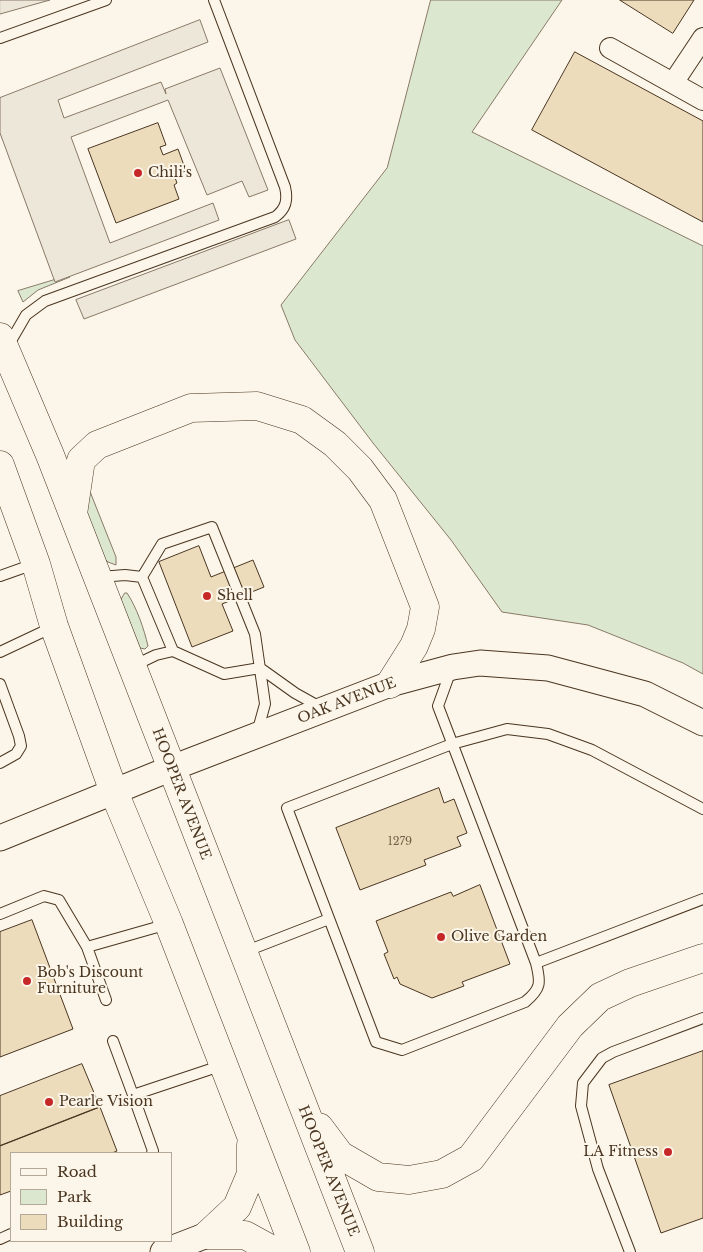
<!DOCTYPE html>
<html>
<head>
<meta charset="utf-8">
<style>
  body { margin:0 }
  #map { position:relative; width:703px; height:1252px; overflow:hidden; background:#fbf6e9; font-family:"Libre Baskerville",serif }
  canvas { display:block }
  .legend { position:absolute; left:10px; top:1152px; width:162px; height:90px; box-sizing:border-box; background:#fbf6e9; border:1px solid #b4a999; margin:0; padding:6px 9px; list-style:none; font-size:15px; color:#4a3520 }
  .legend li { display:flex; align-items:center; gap:10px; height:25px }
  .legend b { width:25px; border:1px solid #b4a999 }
</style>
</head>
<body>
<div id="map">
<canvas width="703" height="1252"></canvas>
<ul class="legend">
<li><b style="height:6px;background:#fbf6e9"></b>Road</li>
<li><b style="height:14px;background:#dce7d0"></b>Park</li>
<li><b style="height:14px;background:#ecdcbc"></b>Building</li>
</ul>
</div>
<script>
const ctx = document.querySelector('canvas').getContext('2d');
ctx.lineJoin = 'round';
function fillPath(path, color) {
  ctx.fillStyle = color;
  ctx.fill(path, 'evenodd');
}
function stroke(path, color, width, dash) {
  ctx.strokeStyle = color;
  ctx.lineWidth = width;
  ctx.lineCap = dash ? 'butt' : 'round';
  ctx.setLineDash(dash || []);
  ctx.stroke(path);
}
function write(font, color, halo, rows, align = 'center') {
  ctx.font = font + ' "Libre Baskerville",serif';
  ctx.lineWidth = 4;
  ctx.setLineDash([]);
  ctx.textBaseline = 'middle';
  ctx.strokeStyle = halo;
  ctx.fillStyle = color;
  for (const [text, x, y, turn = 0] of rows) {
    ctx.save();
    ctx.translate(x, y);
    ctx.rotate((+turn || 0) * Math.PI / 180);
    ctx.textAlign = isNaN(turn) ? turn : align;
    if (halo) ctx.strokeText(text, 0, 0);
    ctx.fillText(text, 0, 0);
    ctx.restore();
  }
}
const green = new Path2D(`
  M 431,0 L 562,0 L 472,132 L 703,246 L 703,674 L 683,663 L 588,625 L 502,612 L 451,540 L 373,443 L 295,340 L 281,305 L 387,168 Z
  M 67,276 L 70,277 L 38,290 L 23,302 L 18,291 Z
  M 85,479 L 116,557 L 116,565 L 108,562 L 105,559 L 85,508 Z
  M 125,593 L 127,593 C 137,608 144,629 148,646 L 145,649 L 140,648 L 121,600 Z`);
const parking = new Path2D(`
  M 0,0 L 50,0 L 0,14 Z
  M 200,20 L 208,42 L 58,100 L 64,118 L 161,82 L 166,94 L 165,89 L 220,68 L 268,190 L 249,197 L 242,181 L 207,195 L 168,100 L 71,137 L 110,243 L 213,203 L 219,220 L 55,282 L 0,133 L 0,98 Z
  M 289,220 L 296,239 L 84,319 L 76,300 Z`);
const building = new Path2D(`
  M 620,0 L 694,0 L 673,33 Z
  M 575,52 L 703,121 L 703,222 L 532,130 Z
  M 158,123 L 166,145 L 160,147 L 163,155 L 178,149 L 186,171 L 174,175 L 177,183 L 174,185 L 179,199 L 116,223 L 88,149 Z
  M 199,546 L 211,577 L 253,560 L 264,587 L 222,604 L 233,631 L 192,647 L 159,562 Z
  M 439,788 L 444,803 L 454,799 L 467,833 L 457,837 L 461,846 L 424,860 L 426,865 L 360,890 L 336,828 Z
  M 480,885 L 510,964 L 462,982 L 464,986 L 432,998 L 400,984 L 397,977 L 394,979 L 384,954 L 388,952 L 376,921 L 451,892 L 453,896 Z
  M 32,920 L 73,1029 L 0,1057 L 0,932 Z
  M 703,1051 L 703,1218 L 661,1233 L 609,1085 Z
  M 82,1064 L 100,1107 L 0,1146 L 0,1096 Z
  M 100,1107 L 117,1151 L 112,1153 L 11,1153 L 11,1191 L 0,1195 L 0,1146 Z`);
const service = new Path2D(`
  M 0,38 L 106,0
  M 8,346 L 26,315 L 45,301 L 275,217 C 286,209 288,200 285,187 L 214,0
  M 0,576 L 34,564
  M 100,577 L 125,575 L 142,577
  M 0,652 L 53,627
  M 133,666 L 156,655 L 173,651
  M 451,670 L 438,706 L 536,963 C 541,983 541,989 525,1002 L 402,1050 L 376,1042 L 287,808 L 452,744 L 507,729 L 548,734 L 592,750 L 703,809
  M 0,684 L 19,736 L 21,746 L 16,754 L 0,763
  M 257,733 L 265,704 L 255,634 L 212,527 L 162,544 L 142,577 L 173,651 L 224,674 L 260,668 L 295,693 L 320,707
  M 0,914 L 44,896 L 59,900 L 87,947 L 168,924
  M 87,947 L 106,1000
  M 244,952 L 329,919
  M 536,963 L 703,899
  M 113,1041 L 133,1095
  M 152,1153 L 153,1151 L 133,1095 L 223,1065
  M 0,1239 L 11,1234
  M 630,1252 L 598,1169 L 581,1106 L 583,1083 L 602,1058 L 613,1052 L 703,1018`);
const minor = new Path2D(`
  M 610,48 L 703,100
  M 673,83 L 703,38`);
const tertiary = new Path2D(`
  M 0,838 L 172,768 L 390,684 L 453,667 L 480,663 L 548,668 L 645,694 L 703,723
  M 163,1252 L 207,1235`);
const primary = new Path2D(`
  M 0,337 L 50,455 L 360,1252
  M 0,465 L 36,564 L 54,626 L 114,792 L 169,924 L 296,1252
  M 73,514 L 81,460 L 97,445 L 191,408 L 257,406 L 302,420 L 335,444 L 360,469 L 383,500 L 425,607 L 421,629 L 414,646 L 390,684
  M 319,1127 L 340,1155 L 378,1177 L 409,1180 L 442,1174 L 471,1158 L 570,1026 L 600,997 L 630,983 L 703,958
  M 207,1235 L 237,1207 L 251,1174 L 251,1145
  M 207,1235 L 245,1235 L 276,1252`);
const markers = [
  [138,173,5,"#c62828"],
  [207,596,5,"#c62828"],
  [441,937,5,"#c62828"],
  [27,981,5,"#c62828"],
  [49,1102,5,"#c62828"],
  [668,1152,5,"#c62828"]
];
const numberNames = [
  ["1279",400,842]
];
const poiNames = [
  ["Chili's",148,173],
  ["Shell",217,596],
  ["Olive Garden",451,937],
  ["Bob's Discount",37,973],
  ["Furniture",37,989],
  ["Pearle Vision",59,1102],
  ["LA Fitness",658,1152,"right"]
];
const streetNames = [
  ["OAK AVENUE",347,701,-21],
  ["HOOPER AVENUE",181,794,69],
  ["HOOPER AVENUE",328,1171,68]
];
fillPath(green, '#dce7d0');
stroke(green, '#887966', 1);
fillPath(parking, '#ede7d9');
stroke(parking, '#887966', 1);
fillPath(building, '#ecdcbc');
stroke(building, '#4a3520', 1);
stroke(service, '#4a3520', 12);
stroke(minor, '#4a3520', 22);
stroke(tertiary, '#4a3520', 27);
stroke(primary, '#4a3520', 29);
stroke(service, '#fbf6e9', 10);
stroke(minor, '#fbf6e9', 20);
stroke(tertiary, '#fbf6e9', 25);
stroke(primary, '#fbf6e9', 28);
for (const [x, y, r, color] of markers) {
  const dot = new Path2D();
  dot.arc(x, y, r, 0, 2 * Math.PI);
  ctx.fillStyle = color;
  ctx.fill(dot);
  stroke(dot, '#fbf6e9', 2);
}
write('11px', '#725f47', null, numberNames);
write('14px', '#4a3520', '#fbf6e9', poiNames, 'left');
write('14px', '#4a3520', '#fbf6e9', streetNames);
</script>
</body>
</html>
